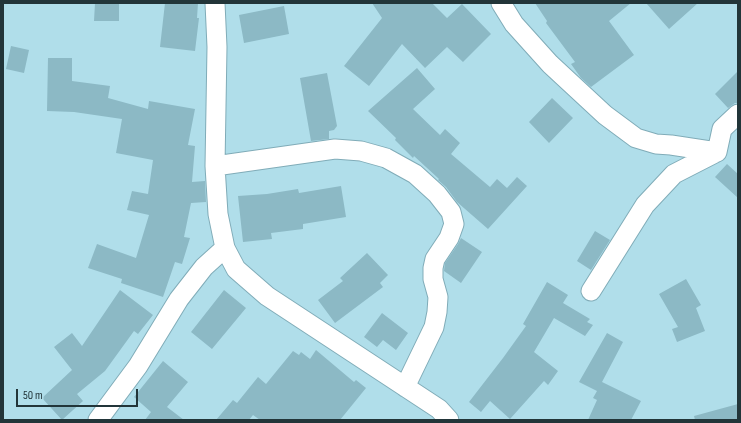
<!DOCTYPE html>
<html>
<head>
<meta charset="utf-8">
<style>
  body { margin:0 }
  #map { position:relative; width:741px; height:423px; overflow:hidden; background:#b0deea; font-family:"Sofia Sans Condensed",sans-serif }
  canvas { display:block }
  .frame { position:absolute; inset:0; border:4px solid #223539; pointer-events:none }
  .scale { position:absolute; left:16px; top:389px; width:122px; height:18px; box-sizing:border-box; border:2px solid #223539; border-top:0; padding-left:5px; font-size:12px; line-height:14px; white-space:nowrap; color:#223539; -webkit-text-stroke:3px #b0deea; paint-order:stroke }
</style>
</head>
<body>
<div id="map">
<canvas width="741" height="423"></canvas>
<div class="frame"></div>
<div class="scale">50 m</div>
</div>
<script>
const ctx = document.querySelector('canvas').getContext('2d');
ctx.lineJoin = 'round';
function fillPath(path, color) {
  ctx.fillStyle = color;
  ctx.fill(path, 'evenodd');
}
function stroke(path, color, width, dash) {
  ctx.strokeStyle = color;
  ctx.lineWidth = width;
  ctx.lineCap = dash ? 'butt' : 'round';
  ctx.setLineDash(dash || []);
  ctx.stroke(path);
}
const building = new Path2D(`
  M 95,3 L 119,3 L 119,21 L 94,21 Z
  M 165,3 L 198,3 L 197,18 L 199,18 L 195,51 L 160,47 Z
  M 372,3 L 432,3 L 447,18 L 462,4 L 491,34 L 463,62 L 447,47 L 425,68 L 402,44 L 369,86 L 344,66 L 382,18 Z
  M 535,3 L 631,3 L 609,21 L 634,55 L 591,87 L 581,78 L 571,64 L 575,62 L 546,23 L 547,21 Z
  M 646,3 L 698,3 L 669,29 Z
  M 284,6 L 289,34 L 244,43 L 239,15 Z
  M 11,46 L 29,50 L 24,73 L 6,69 Z
  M 48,58 L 72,58 L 72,81 L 110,86 L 108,98 L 148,109 L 149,101 L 195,109 L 188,145 L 195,146 L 192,182 L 205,181 L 206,202 L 191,203 L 184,237 L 190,238 L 182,264 L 175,262 L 163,297 L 121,283 L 122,279 L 88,268 L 97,244 L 136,258 L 149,215 L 127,210 L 132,191 L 148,194 L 153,160 L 116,153 L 122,119 L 74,112 L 47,111 Z
  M 417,68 L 435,89 L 413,109 L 440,135 L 445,129 L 460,143 L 451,154 L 490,187 L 497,179 L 507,188 L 517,177 L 527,186 L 488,229 L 457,202 L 446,187 L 438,180 L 439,179 L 414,156 L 413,158 L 395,140 L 396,138 L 368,111 Z
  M 738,71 L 738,103 L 735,103 L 728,108 L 715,94 Z
  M 327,73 L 337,126 L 334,130 L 329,131 L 329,139 L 311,141 L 300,78 Z
  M 552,98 L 573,118 L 549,143 L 529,122 Z
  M 727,164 L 738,174 L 738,198 L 715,177 Z
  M 341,186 L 346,217 L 303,224 L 303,229 L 271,233 L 272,239 L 243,242 L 238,196 L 267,194 L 298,189 L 299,193 Z
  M 595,231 L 610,240 L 591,270 L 577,261 Z
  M 461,238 L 482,252 L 461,283 L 444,271 L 445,263 L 458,244 Z
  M 367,253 L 388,275 L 380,283 L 383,287 L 335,323 L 318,300 L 343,281 L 340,278 Z
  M 686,279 L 701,305 L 696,308 L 705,331 L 677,342 L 672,329 L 678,327 L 659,294 Z
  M 547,282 L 568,295 L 563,303 L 590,319 L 587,322 L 593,325 L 585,336 L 554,318 L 534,352 L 558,371 L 548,385 L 544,381 L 510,419 L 490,401 L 481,412 L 469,402 L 503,358 L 526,326 L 523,324 Z
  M 120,290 L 153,315 L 138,334 L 134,331 L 105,371 L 77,394 L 83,401 L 62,420 L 42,398 L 72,370 L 54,347 L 72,333 L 82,346 Z
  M 224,290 L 246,308 L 212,349 L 191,332 Z
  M 382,313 L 408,333 L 396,350 L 383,340 L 377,347 L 364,337 Z
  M 607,333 L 623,342 L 602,382 L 641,401 L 631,420 L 588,420 L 597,400 L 593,398 L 597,391 L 579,382 Z
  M 316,350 L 354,382 L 356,380 L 366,388 L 340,420 L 260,420 L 253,415 L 249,420 L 216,420 L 233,400 L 237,403 L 258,377 L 266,384 L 293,351 L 299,355 L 301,352 L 310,359 Z
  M 163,361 L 188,382 L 167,407 L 184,420 L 145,420 L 151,412 L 134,397 Z
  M 738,404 L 738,420 L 695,420 L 694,416 Z`);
const street = new Path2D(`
  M 215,3 L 217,47 L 215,166 L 218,214 L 225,248 L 236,269 L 267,296 L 439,409 L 449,420
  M 501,3 L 514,24 L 550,64 L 605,115 L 636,138 L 656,144 L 671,145 L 717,152
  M 717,152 L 722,129 L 738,114
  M 215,166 L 335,149 L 361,151 L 386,158 L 415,174 L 437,194 L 451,212 L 454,224 L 449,238 L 435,259 L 433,268 L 433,279 L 438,297 L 437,312 L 434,327 L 405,387
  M 591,291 L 645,205 L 674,174 L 717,152
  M 98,420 L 138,366 L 179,299 L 204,267 L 225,248`);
fillPath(building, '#8cb9c5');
stroke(street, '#80acb8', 21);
stroke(street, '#fff', 19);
</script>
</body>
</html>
